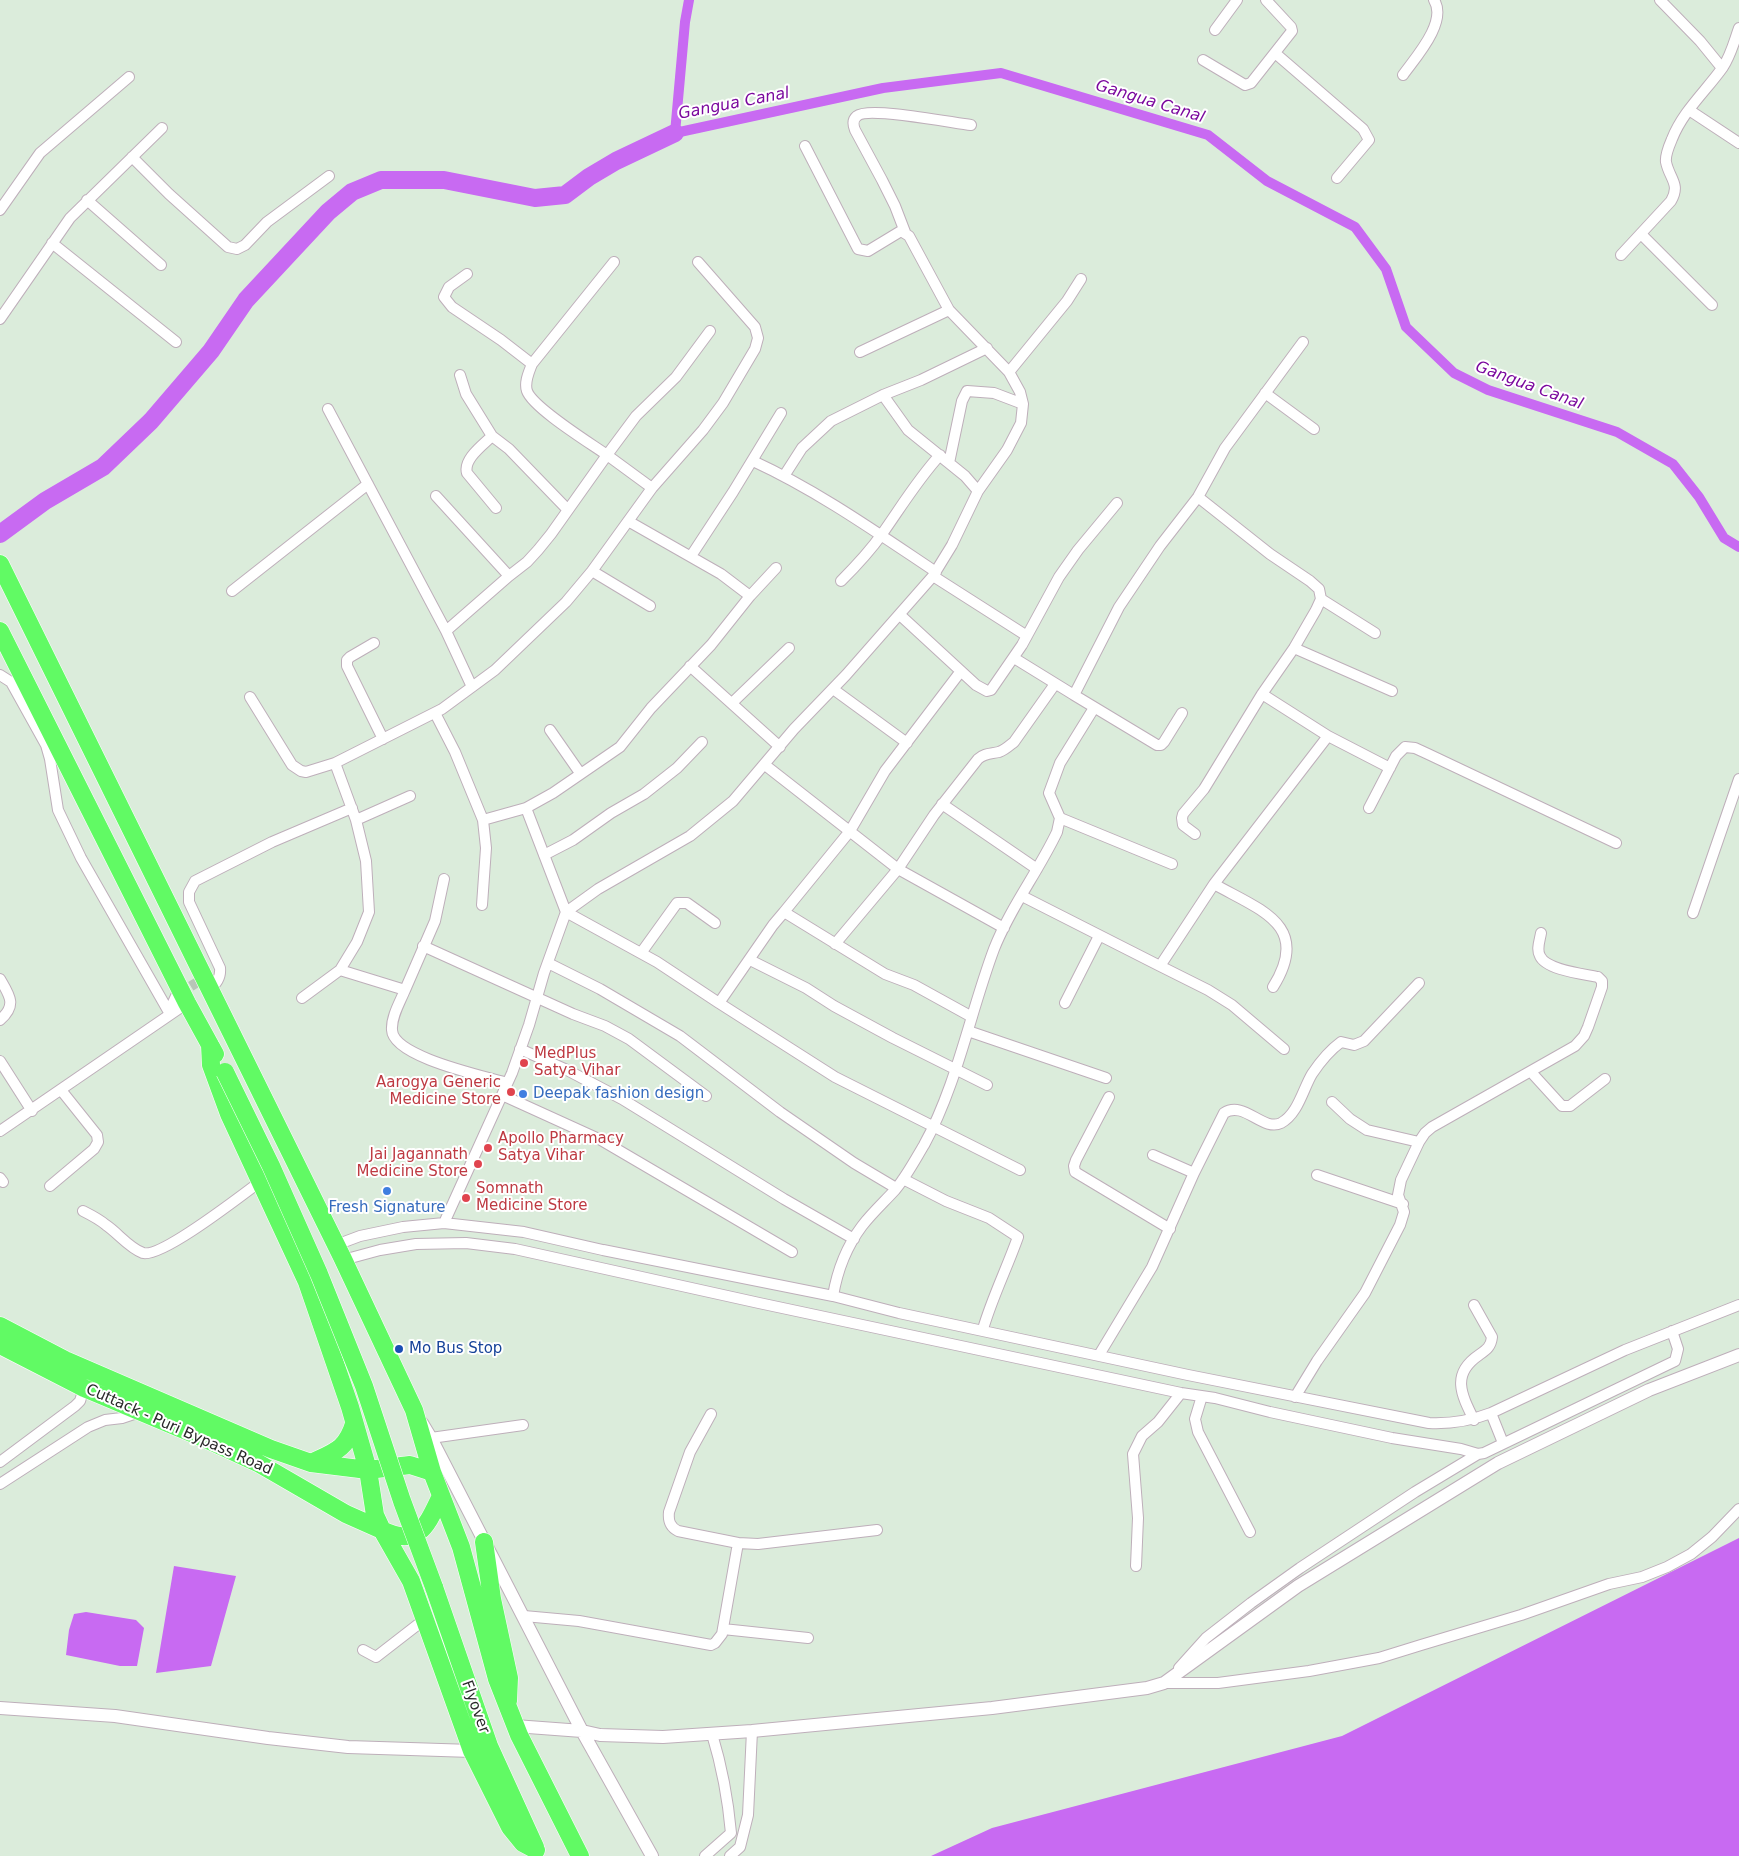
<!DOCTYPE html>
<html>
<head>
<meta charset="utf-8">
<style>
  body { margin:0 }
  canvas { display:block; background:#dbecdb }
</style>
</head>
<body>
<canvas width="1739" height="1856"></canvas>
<script>
const ctx = document.querySelector('canvas').getContext('2d');
ctx.lineJoin = 'round';
function fillPath(path, color) {
  ctx.fillStyle = color;
  ctx.fill(path, 'evenodd');
}
function stroke(path, color, width, dash) {
  ctx.strokeStyle = color;
  ctx.lineWidth = width;
  ctx.lineCap = dash ? 'butt' : 'round';
  ctx.setLineDash(dash || []);
  ctx.stroke(path);
}
function write(font, color, halo, rows, align = 'center') {
  ctx.font = font + ' "DejaVu Sans",sans-serif';
  ctx.lineWidth = 4;
  ctx.setLineDash([]);
  ctx.textBaseline = 'middle';
  ctx.strokeStyle = halo;
  ctx.fillStyle = color;
  for (const [text, x, y, turn = 0] of rows) {
    ctx.save();
    ctx.translate(x, y);
    ctx.rotate((+turn || 0) * Math.PI / 180);
    ctx.textAlign = isNaN(turn) ? turn : align;
    if (halo) ctx.strokeText(text, 0, 0);
    ctx.fillText(text, 0, 0);
    ctx.restore();
  }
}
const water = new Path2D(`
  M 1739,1538 L 1739,1856 L 931,1856 L 992,1828 L 1342,1736 Z
  M 174,1566 L 236,1576 L 211,1666 L 156,1673 Z
  M 86,1612 L 136,1620 L 144,1628 L 137,1666 L 120,1666 L 66,1655 L 69,1630 L 74,1614 Z`);
const canal = new Path2D(`
  M 689,0 L 685,22 L 675,133 L 883,88 L 1001,73 L 1208,135 L 1267,181 L 1355,227 L 1386,269 L 1406,327 L 1454,373 L 1488,390 L 1617,432 L 1673,464 L 1699,497 L 1724,538 L 1739,547`);
const river = new Path2D(`
  M 0,534 L 45,501 L 103,467 L 151,421 L 211,351 L 246,300 L 328,212 L 352,192 L 381,180 L 444,180 L 535,198 L 565,195 L 589,177 L 616,161 L 675,133`);
const minorTunnel = new Path2D(`
  M 178,994 L 209,975`);
const minor = new Path2D(`
  M 1660,0 L 1700,41 L 1722,68
  M 1215,30 L 1237,0
  M 1275,53 L 1363,129 L 1369,140 L 1337,178
  M 1203,60 L 1245,85 L 1251,83 L 1292,31 L 1291,27 L 1266,0
  M 1403,75 C 1415,58 1448,22 1434,0
  M 1689,110 L 1739,143
  M 132,157 L 169,194 L 228,247 L 237,249 L 245,245 L 267,222 L 329,176
  M 87,200 L 161,265
  M 0,210 L 40,153 L 129,77
  M 905,232 L 895,206 L 882,180 L 855,130 C 853,125 852,120 857,116 C 868,106 953,123 971,125
  M 1641,234 L 1712,305
  M 52,243 L 176,342
  M 1621,255 L 1671,201 C 1681,184 1669,178 1666,162 C 1665,155 1669,146 1672,139 C 1683,111 1706,91 1723,67 C 1731,55 1734,42 1739,28
  M 614,262 L 532,364 C 529,372 524,382 527,391 C 533,408 590,443 607,455 L 636,416 L 676,377 L 710,331
  M 467,274 L 449,287 L 444,297 L 452,307 L 501,340 L 532,364
  M 0,319 L 70,218 L 162,128
  M 860,352 L 949,310
  M 1009,372 L 1067,301 L 1081,279
  M 460,375 L 466,394 L 492,436 L 509,449 L 568,510
  M 1265,393 L 1314,429
  M 883,395 L 908,430 L 965,476 L 978,491
  M 328,409 L 446,631
  M 492,436 C 483,445 463,459 467,473 L 496,508
  M 753,461 C 818,491 876,532 936,572
  M 949,463 L 962,401 L 967,391 L 994,393 L 1023,404
  M 784,476 L 802,448 L 831,421 L 883,395 L 921,380 L 987,348
  M 436,496 L 509,576
  M 628,521 L 721,574 L 750,596
  M 691,556 L 733,492 L 781,413
  M 592,571 L 650,606
  M 933,576 L 1027,636
  M 841,581 C 856,566 870,551 882,534 C 901,507 918,479 940,455
  M 232,591 L 368,484
  M 1321,599 L 1375,633
  M 900,615 L 976,685 L 987,691 L 991,690 L 1022,645 L 1059,577 L 1078,550 L 1117,503
  M 374,643 L 350,657 L 347,660 L 347,666 L 383,739
  M 1294,648 L 1392,691
  M 1014,658 L 1074,695
  M 690,666 L 780,747
  M 0,675 L 11,682 L 46,745 L 50,759 L 58,810 L 81,858 L 170,1014
  M 472,687 L 446,631 L 509,576 L 527,562 L 538,550 L 551,534 L 607,455 L 652,488
  M 833,689 L 907,743
  M 250,697 L 292,765 L 301,771 L 306,772 L 335,763 L 442,709 L 495,670 L 566,602 L 592,571 L 652,488 L 703,430 L 723,403 L 755,349 L 758,338 L 755,327 L 698,262
  M 732,703 L 789,648
  M 435,713 L 455,752 L 483,820 L 486,848 L 482,905
  M 1182,713 L 1164,742 L 1161,745 L 1157,745 L 1074,695 L 1119,607 L 1160,546 L 1198,497 L 1225,448 L 1303,342
  M 550,730 L 580,773
  M 1328,736 L 1390,768
  M 765,765 L 898,869 L 1004,928
  M 942,804 L 1037,869
  M 526,808 L 566,912 L 657,962 L 719,1003
  M 1369,808 L 1396,756 L 1405,747 L 1415,748 L 1428,754 L 1616,843
  M 1060,818 L 1172,864
  M 356,820 L 410,796
  M 483,820 L 526,808 L 553,793 L 620,747 L 651,708 L 711,645 L 750,596 L 776,568
  M 1195,834 L 1183,825 L 1182,818 L 1183,814 L 1204,789 L 1262,694
  M 544,855 L 573,840 L 611,813 L 644,794 L 677,768 L 702,742
  M 1214,884 C 1260,910 1312,925 1273,987
  M 1022,896 L 1160,966 L 1214,884 L 1328,736 L 1262,694 L 1294,648 L 1316,610 L 1321,599 L 1319,589 L 1310,581 L 1270,554 L 1198,497
  M 784,912 L 850,831 L 885,771 L 961,671
  M 1693,913 L 1739,779
  M 835,944 L 898,869 L 934,815 L 978,759 C 985,753 990,754 999,752 C 1005,750 1009,746 1014,742 L 1055,684
  M 423,946 L 573,1014 L 605,1026 L 629,1039 L 706,1096
  M 641,953 L 677,903 L 687,903 L 715,923
  M 750,960 L 806,988 L 834,1006 L 893,1038 L 987,1085
  M 548,963 L 600,989 L 680,1036 L 780,1112 L 854,1163 L 896,1188
  M 1160,966 L 1208,990 L 1232,1005 L 1284,1049
  M 340,970 L 405,990 C 400,1002 391,1017 392,1030 C 393,1057 484,1076 507,1083
  M 0,979 C 10,996 17,1005 0,1020
  M 209,990 C 216,984 221,978 220,968 L 189,902 L 189,892 L 195,881 L 272,842 L 352,808
  M 405,990 L 435,921 L 444,879
  M 302,998 L 340,970 L 357,942 L 369,912 L 366,861 L 356,820 L 335,763
  M 1065,1003 L 1099,936
  M 166,1007 L 172,1005 L 176,996
  M 972,1017 L 914,985 L 885,974 L 784,912 L 773,925 L 719,1003 L 835,1077 L 1020,1170
  M 968,1031 L 1106,1078
  M 520,1049 L 567,1070 L 622,1099 L 784,1199 L 854,1239
  M 0,1061 L 32,1111
  M 1531,1072 L 1562,1106 L 1570,1106 L 1605,1079
  M 502,1095 L 601,1140 L 792,1252
  M 1109,1097 L 1076,1160 L 1074,1166 L 1075,1172 L 1170,1229
  M 1332,1102 L 1350,1119 L 1367,1130 L 1419,1142
  M 0,1131 L 187,1003
  M 1153,1155 L 1194,1173
  M 1317,1175 L 1403,1204
  M 0,1178 L 3,1182
  M 903,1179 L 946,1201 L 989,1218 L 1018,1237 C 1007,1268 992,1298 983,1329
  M 50,1186 L 94,1149 L 98,1142 L 97,1135 L 61,1090
  M 83,1211 C 91,1215 99,1219 106,1225 C 118,1233 129,1248 143,1253 C 162,1258 243,1194 261,1181
  M 444,1223 L 512,1073 L 529,1025 L 544,973 L 566,912 L 598,889 L 690,836 L 733,801 L 794,729 L 846,675 L 933,576 L 952,545 L 978,491 L 1007,450 L 1021,423 L 1023,404 L 1020,392 L 1009,372 L 949,310 L 909,236 L 901,231 L 868,251 L 858,249 L 805,146
  M 336,1245 L 360,1236 L 403,1227 L 444,1223 L 524,1232 L 603,1250 L 833,1296 L 899,1313 L 1188,1375 L 1429,1423 C 1451,1424 1470,1421 1491,1413 L 1625,1350 L 1739,1305
  M 343,1260 L 380,1250 L 416,1244 L 466,1243 L 515,1249 L 759,1303 L 1181,1393 L 1215,1398 L 1270,1412 L 1392,1438 L 1461,1449 L 1478,1454 L 1484,1453 L 1675,1361 L 1678,1349 L 1672,1331
  M 833,1296 C 837,1272 847,1246 862,1226 C 872,1213 884,1202 895,1190 C 906,1177 915,1160 924,1145 C 957,1085 970,1013 994,949 C 1010,908 1038,872 1057,832 L 1060,818 L 1049,793 L 1060,763 L 1094,708
  M 1099,1355 L 1152,1267 L 1194,1173 L 1224,1113 C 1244,1100 1263,1132 1281,1123 C 1298,1114 1303,1089 1312,1074 C 1320,1062 1330,1050 1341,1042 L 1354,1045 L 1364,1041 L 1419,983
  M 1202,1396 L 1195,1419 L 1198,1432 L 1250,1532
  M 1295,1397 L 1317,1361 L 1365,1293 L 1400,1225 L 1404,1212 L 1398,1195 L 1401,1180 L 1419,1142 L 1425,1133 L 1432,1127 L 1575,1046 L 1584,1036 L 1588,1027 L 1602,987 L 1602,981 L 1598,977 C 1584,974 1546,970 1540,956 C 1536,949 1540,940 1541,933
  M 1491,1413 L 1503,1443
  M 711,1414 L 690,1452 L 669,1512 C 668,1521 670,1527 678,1531 L 738,1543
  M 1474,1420 C 1461,1394 1451,1374 1479,1355 C 1486,1350 1491,1347 1492,1337 L 1474,1305
  M 431,1438 L 523,1425
  M 0,1462 L 75,1406 L 80,1401 L 84,1388
  M 0,1484 L 88,1427 L 105,1420 L 122,1418 L 140,1412
  M 1136,1566 L 1138,1518 L 1133,1454 L 1142,1436 L 1158,1422 L 1181,1393
  M 524,1616 L 579,1621 L 711,1645 L 715,1643 L 722,1634 L 738,1543 L 758,1544 L 877,1530
  M 723,1629 L 808,1638
  M 363,1650 L 376,1657 L 425,1619
  M 1179,1668 L 1206,1638 L 1251,1603 L 1300,1568 L 1415,1492 L 1478,1454
  M 1164,1683 L 1218,1683 L 1309,1671 L 1379,1658 L 1421,1645 L 1521,1615 L 1609,1584 L 1642,1577 L 1667,1567 L 1691,1554 L 1712,1537 L 1739,1509
  M 705,1856 L 731,1833 C 728,1799 722,1767 712,1734
  M 730,1856 L 740,1847 L 748,1815 L 752,1731`);
const tertiary = new Path2D(`
  M 422,1423 L 431,1438 L 582,1731 L 652,1856
  M 0,1708 L 115,1716 L 268,1738 L 348,1747 L 472,1751
  M 515,1726 L 582,1731 L 600,1735 L 663,1737 L 752,1731 L 992,1708 L 1147,1688 L 1164,1683 L 1298,1586 L 1498,1463 L 1649,1390 L 1739,1355`);
const trunk = new Path2D(`
  M 0,564 L 342,1257 L 414,1410 L 432,1472 L 461,1547 L 497,1679 L 519,1735 L 580,1856
  M 0,631 L 187,1003 L 215,1054
  M 0,1326 L 65,1360 L 271,1449 L 311,1463 L 368,1470 L 350,1407 L 307,1282 L 229,1114 L 211,1065 L 210,1045
  M 0,1345 L 84,1388 L 208,1440 L 258,1463 L 346,1514 L 382,1530 L 411,1581 L 472,1751 L 510,1827 L 523,1843 L 536,1850
  M 311,1463 C 334,1452 346,1450 354,1424
  M 432,1472 L 410,1465 L 368,1470 L 375,1515 L 382,1530 C 419,1548 427,1525 441,1496
  M 484,1542 L 492,1599 L 509,1678 L 508,1701
  M 434,1587 L 489,1746 L 535,1847`);
const trunkBridge = new Path2D(`
  M 225,1072 L 271,1166 L 319,1274 L 364,1386 L 402,1501 L 434,1587`);
const markers = [
  [524,1063,5,"#e0444e"],
  [511,1092,5,"#e0444e"],
  [523,1094,5,"#3f7fe0"],
  [488,1148,5,"#e0444e"],
  [478,1164,5,"#e0444e"],
  [387,1191,5,"#3f7fe0"],
  [466,1198,5,"#e0444e"],
  [399,1349,5,"#1a4fb4"]
];
const healthNames = [
  ["MedPlus",534,1054],
  ["Satya Vihar",534,1071],
  ["Aarogya Generic",501,1083,"right"],
  ["Medicine Store",501,1100,"right"],
  ["Apollo Pharmacy",498,1139],
  ["Satya Vihar",498,1156],
  ["Jai Jagannath",468,1155,"right"],
  ["Medicine Store",468,1172,"right"],
  ["Somnath",476,1189],
  ["Medicine Store",476,1206]
];
const shopNames = [
  ["Deepak fashion design",533,1094],
  ["Fresh Signature",387,1208,"center"]
];
const transitNames = [
  ["Mo Bus Stop",409,1349]
];
const streetNames = [
  ["Cuttack - Puri Bypass Road",179,1430,24],
  ["Flyover",475,1707,70]
];
const waterNames = [
  ["Gangua Canal",1150,102,17],
  ["Gangua Canal",734,104,-11],
  ["Gangua Canal",1529,386,20]
];
fillPath(water, '#c86af2');
stroke(canal, '#c86af2', 10);
stroke(river, '#c86af2', 18);
stroke(minorTunnel, '#b7c5b7', 10, [10, 5]);
stroke(minor, '#beafba', 12);
stroke(tertiary, '#beafba', 14);
stroke(trunk, '#fff', 19);
stroke(minor, '#fff', 10);
stroke(tertiary, '#fff', 12);
stroke(trunk, '#61fa64', 18);
stroke(trunkBridge, '#fff', 19, []);
stroke(trunkBridge, '#61fa64', 18);
for (const [x, y, r, color] of markers) {
  const dot = new Path2D();
  dot.arc(x, y, r, 0, 2 * Math.PI);
  ctx.fillStyle = color;
  ctx.fill(dot);
  stroke(dot, '#fff', 2);
}
write('15px', '#be3a42', '#fff', healthNames, 'left');
write('15px', '#366cbe', '#fff', shopNames, 'left');
write('15px', '#164399', '#fff', transitNames, 'left');
write('15px', '#292929', '#fff', streetNames);
write('italic 16px', '#7b099e', '#fff', waterNames);
</script>
</body>
</html>
